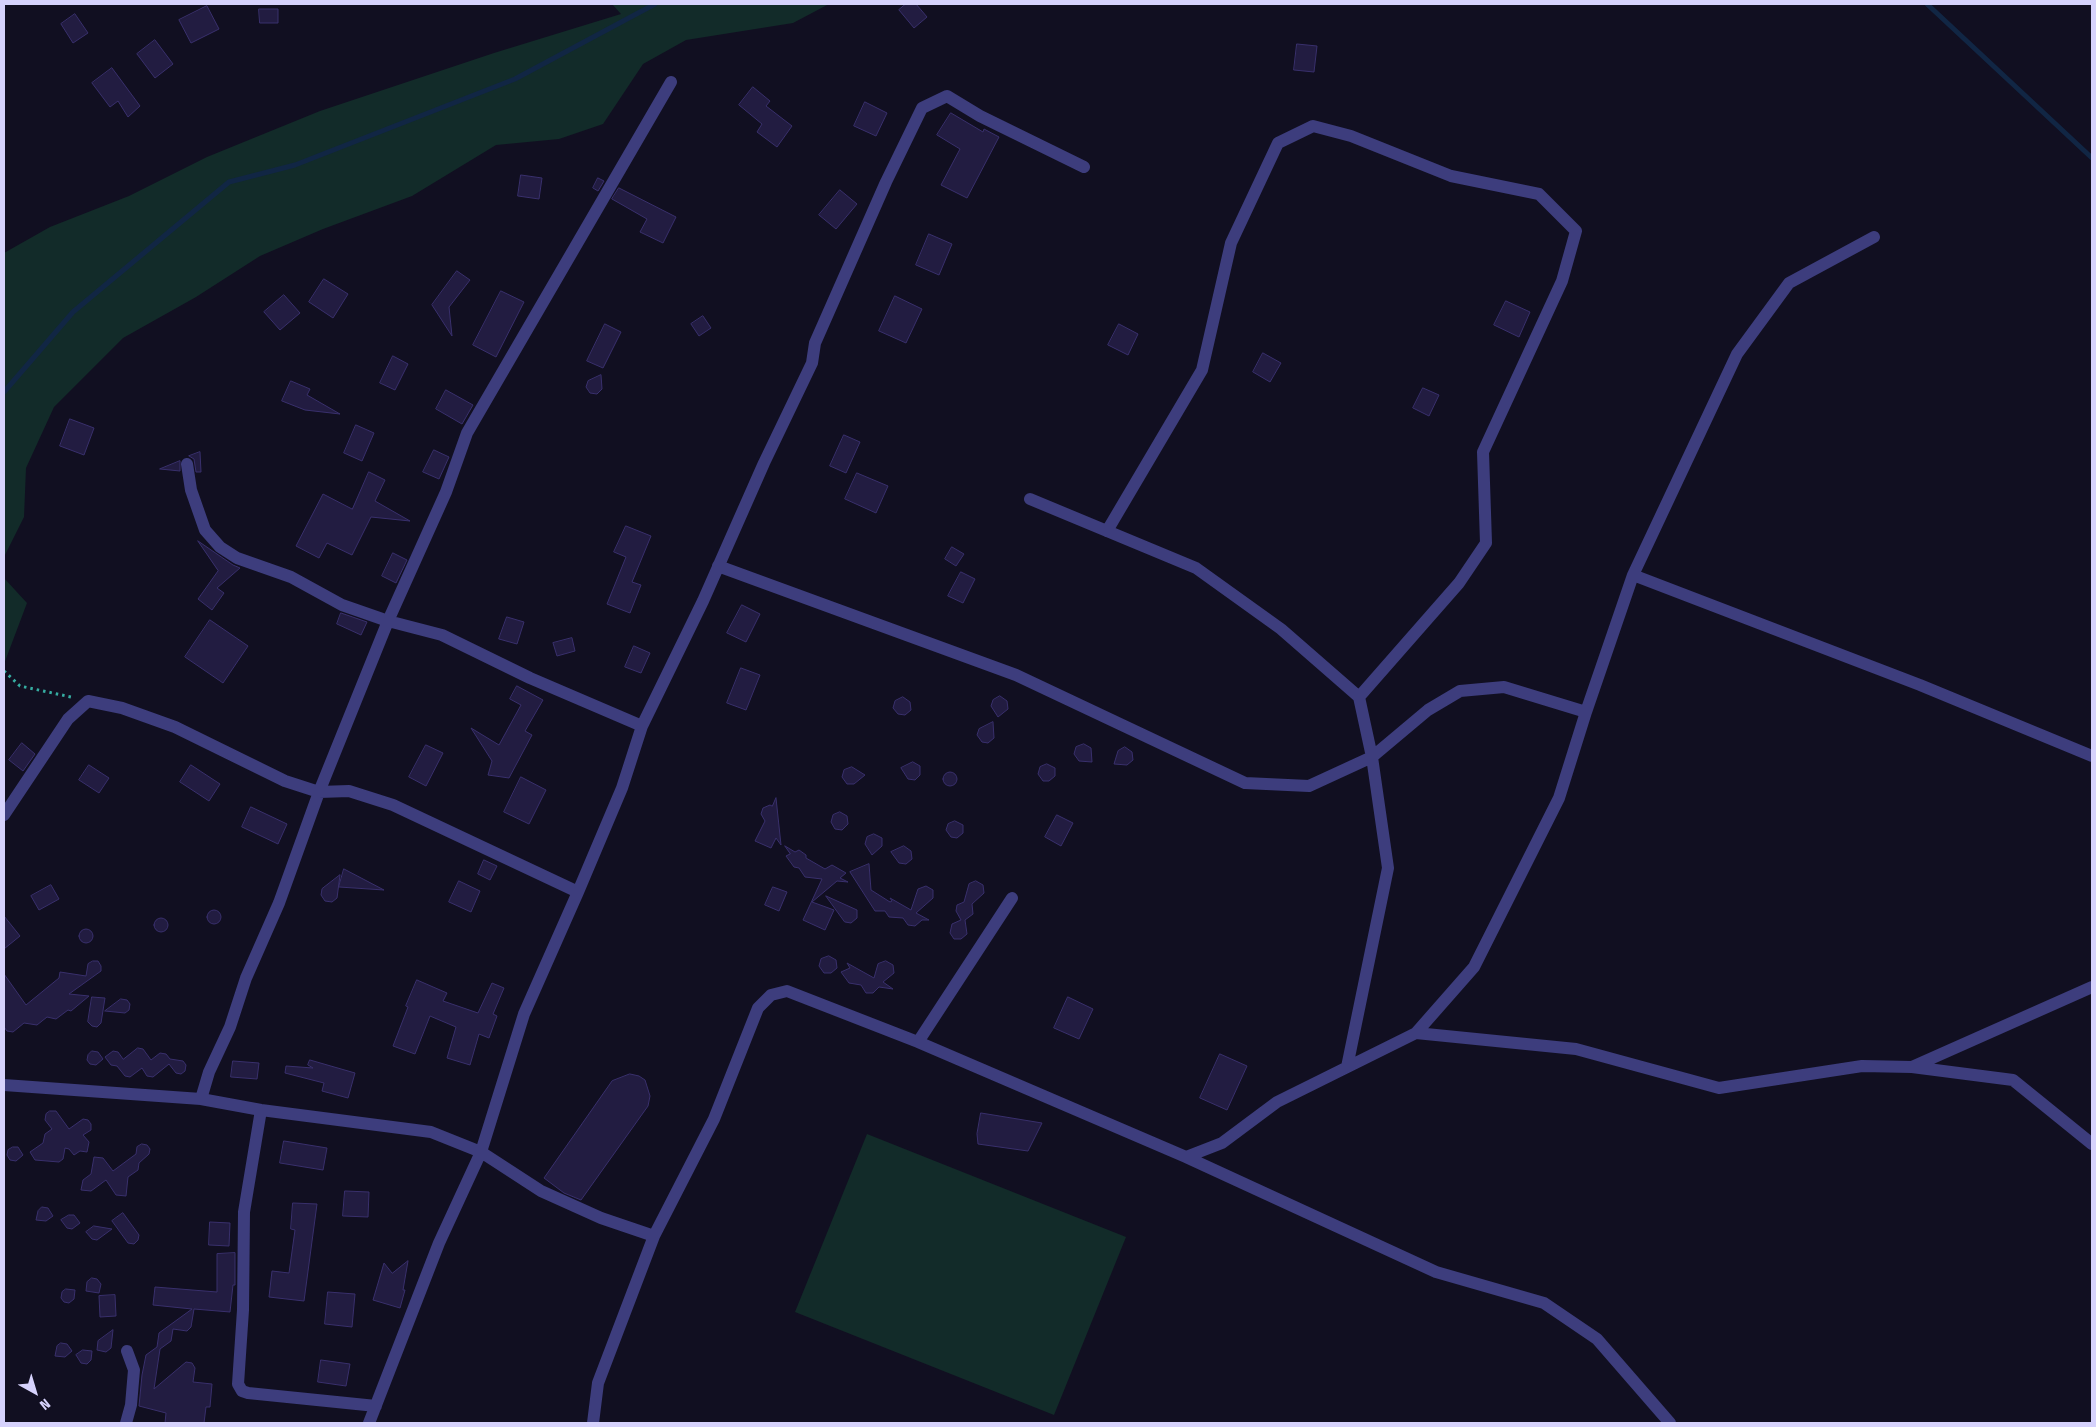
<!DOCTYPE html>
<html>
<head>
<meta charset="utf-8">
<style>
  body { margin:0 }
  #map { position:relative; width:2096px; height:1427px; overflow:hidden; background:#110f21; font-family:"Fira Sans Condensed",sans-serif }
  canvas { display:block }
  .frame { position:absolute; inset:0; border:5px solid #d6d2fc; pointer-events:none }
  .north { position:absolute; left:10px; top:1367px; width:50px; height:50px; -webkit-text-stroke:4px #110f21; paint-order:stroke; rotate:141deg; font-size:14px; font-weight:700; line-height:20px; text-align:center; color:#d6d2fc }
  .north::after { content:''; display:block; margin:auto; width:18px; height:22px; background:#d6d2fc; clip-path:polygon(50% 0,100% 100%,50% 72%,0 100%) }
</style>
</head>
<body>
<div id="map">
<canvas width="2096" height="1427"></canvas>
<div class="frame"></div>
<div class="north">N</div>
</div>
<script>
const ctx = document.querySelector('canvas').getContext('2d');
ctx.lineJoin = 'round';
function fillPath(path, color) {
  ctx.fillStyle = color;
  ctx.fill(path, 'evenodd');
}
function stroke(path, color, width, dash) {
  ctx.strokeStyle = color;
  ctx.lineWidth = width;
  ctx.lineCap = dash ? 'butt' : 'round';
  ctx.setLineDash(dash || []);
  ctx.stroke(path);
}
const green = new Path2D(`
  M 612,4 L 829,4 L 793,23 L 686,40 L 643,64 L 603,124 L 559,139 L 496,145 L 412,196 L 323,229 L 260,256 L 196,297 L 123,338 L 54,407 L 26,468 L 24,517 L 4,557 L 4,253 L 50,227 L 129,196 L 207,157 L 320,111 L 494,53 L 621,14 Z
  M 4,578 L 27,603 L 4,664 Z
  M 867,1134 L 1126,1237 L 1054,1415 L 795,1312 Z`);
const stream = new Path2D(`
  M 1927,4 L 2092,158
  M 4,392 L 73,312 L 229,182 L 295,165 L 515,79 L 655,4`);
const building = new Path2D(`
  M 906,4 L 916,4 L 927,17 L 914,28 L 899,10 Z
  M 207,6 L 219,29 L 191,43 L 179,20 Z
  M 259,9 L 278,9 L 278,23 L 260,23 Z
  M 75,14 L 88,33 L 73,43 L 61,24 Z
  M 155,40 L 173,64 L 155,78 L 137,54 Z
  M 1297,44 L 1317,46 L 1314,72 L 1294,70 Z
  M 112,68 L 140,106 L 128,117 L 118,101 L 110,107 L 92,83 Z
  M 753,87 L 770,101 L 766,106 L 792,126 L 777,147 L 757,132 L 762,124 L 739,105 Z
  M 865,102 L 887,113 L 876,136 L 854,126 Z
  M 951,113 L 983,132 L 984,129 L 999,137 L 967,198 L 941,185 L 960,149 L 937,135 Z
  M 521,175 L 542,178 L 539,199 L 518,196 Z
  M 598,178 L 604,181 L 598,191 L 593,188 Z
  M 619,188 L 676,217 L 663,243 L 640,232 L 647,219 L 612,199 Z
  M 840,190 L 857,204 L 836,229 L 819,215 Z
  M 929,234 L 952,244 L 939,275 L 916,265 Z
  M 457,271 L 470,280 L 449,307 L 452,336 L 432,305 Z
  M 324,279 L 348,294 L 333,318 L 309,302 Z
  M 501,291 L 524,302 L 496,357 L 473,345 Z
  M 284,295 L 300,313 L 280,330 L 264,312 Z
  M 895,296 L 922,309 L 906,343 L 879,331 Z
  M 1506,301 L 1530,312 L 1519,337 L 1494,325 Z
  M 703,316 L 711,328 L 699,336 L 691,324 Z
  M 605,324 L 621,332 L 603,368 L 587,361 Z
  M 1119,324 L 1138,334 L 1128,355 L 1108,345 Z
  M 1263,353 L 1281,363 L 1270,382 L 1253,372 Z
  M 393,356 L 408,364 L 395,390 L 380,383 Z
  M 601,375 L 602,389 L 597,394 L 590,393 L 586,387 L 588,381 Z
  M 291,381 L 310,389 L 307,395 L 340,414 L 305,410 L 282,401 Z
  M 1423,388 L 1439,395 L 1429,416 L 1413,408 Z
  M 446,390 L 473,405 L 462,424 L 436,409 Z
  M 70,419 L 94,428 L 84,455 L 60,446 Z
  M 356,425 L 374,433 L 362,461 L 344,453 Z
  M 844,435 L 860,442 L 846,473 L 830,466 Z
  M 434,450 L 449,457 L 439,479 L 423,472 Z
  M 200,452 L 201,472 L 196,472 L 194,459 L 189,456 Z
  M 180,461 L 180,471 L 160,469 Z
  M 369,472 L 385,480 L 375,501 L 410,521 L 371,517 L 352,555 L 327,543 L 319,558 L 296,546 L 323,494 L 352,509 Z
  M 857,473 L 888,486 L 876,513 L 845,499 Z
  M 626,526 L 651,536 L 632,582 L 641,585 L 630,613 L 607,604 L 626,557 L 614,552 Z
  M 198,541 L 233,565 L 240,568 L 217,588 L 224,593 L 212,610 L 198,599 L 218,571 Z
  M 952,547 L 964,554 L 956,566 L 945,559 Z
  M 393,553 L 407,560 L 396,583 L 382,576 Z
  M 961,572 L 975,579 L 963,603 L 948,596 Z
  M 742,605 L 760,614 L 746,642 L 727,633 Z
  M 341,613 L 367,622 L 361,635 L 337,624 Z
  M 507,617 L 524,622 L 517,644 L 499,639 Z
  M 210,620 L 248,646 L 223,683 L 185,657 Z
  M 572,638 L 575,651 L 557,656 L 553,643 Z
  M 634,646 L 650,653 L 641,673 L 625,667 Z
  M 741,668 L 760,675 L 746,710 L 727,703 Z
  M 517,686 L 543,700 L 525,731 L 532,735 L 509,778 L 488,775 L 492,761 L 471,728 L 499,745 L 521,705 L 510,699 Z
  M 1000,696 L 1007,701 L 1008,709 L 998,717 L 991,706 L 993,700 Z
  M 903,697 L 910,702 L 911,710 L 905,715 L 898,714 L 893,708 L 895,701 Z
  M 993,722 L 994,738 L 988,743 L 982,742 L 977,735 L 979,729 Z
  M 22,743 L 35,754 L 23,771 L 9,760 Z
  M 1084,744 L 1091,748 L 1092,762 L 1079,761 L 1074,754 L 1076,747 Z
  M 426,745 L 443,753 L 426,786 L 409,777 Z
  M 1125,747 L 1132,752 L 1133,760 L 1127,765 L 1114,764 L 1118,751 Z
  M 913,762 L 920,766 L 920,775 L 915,780 L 908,779 L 901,768 Z
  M 1047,764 L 1055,768 L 1055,776 L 1049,781 L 1043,781 L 1038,774 L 1040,767 Z
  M 89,765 L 109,778 L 99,793 L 79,780 Z
  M 191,765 L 220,784 L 209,801 L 180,782 Z
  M 852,767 L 865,775 L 854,784 L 847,784 L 842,777 L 844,770 Z
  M943 779a7 7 0 1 1 14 0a7 7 0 1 1-14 0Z
  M 521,777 L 546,790 L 529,824 L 504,812 Z
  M 776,798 L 781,845 L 776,838 L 771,848 L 755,841 L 765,821 L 761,814 L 763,808 L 770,805 L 772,806 Z
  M 251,807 L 287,824 L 278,844 L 242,827 Z
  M 840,812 L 847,816 L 848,824 L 842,830 L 835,829 L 831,822 L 833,815 Z
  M 1057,815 L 1073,823 L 1061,846 L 1045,837 Z
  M 955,821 L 963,825 L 963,833 L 957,838 L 951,837 L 946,830 L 948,824 Z
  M 874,834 L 882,838 L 882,846 L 872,855 L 865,844 L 867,837 Z
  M 785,846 L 795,852 L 799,850 L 806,855 L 806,858 L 825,869 L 832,865 L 846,873 L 840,878 L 848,882 L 837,881 L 812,902 L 834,910 L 825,930 L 803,920 L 822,879 L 805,877 L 799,868 L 794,867 L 786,856 L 790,854 Z
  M 904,846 L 911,851 L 912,859 L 906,864 L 899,863 L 891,852 Z
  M 484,860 L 497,866 L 490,880 L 478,874 Z
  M 869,864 L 871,890 L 890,902 L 892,901 L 890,898 L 911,910 L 918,889 L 926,886 L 933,890 L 933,898 L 916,913 L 929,920 L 922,920 L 915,926 L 908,925 L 903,918 L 889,917 L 885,911 L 875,911 L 850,872 Z
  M 344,869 L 384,890 L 339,887 Z
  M 340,875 L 337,898 L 332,902 L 325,901 L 321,895 L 322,889 Z
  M 459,881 L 480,891 L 471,912 L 449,902 Z
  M 976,881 L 983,885 L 984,893 L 972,904 L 973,914 L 965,920 L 967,934 L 961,939 L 954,939 L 950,933 L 952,924 L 961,920 L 956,911 L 957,905 L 964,902 L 969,884 Z
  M 51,885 L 59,899 L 39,910 L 31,896 Z
  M 773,887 L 787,892 L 779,911 L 765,905 Z
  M 826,896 L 857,910 L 857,918 L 851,923 L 845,922 Z
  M207 917a7 7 0 1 1 14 0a7 7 0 1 1-14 0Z
  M 4,916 L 20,936 L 4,949 Z
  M154 925a7 7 0 1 1 14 0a7 7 0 1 1-14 0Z
  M79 936a7 7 0 1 1 14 0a7 7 0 1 1-14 0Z
  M 829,956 L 836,960 L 837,968 L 831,973 L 824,973 L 819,966 L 821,959 Z
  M 93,961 L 98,961 L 101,966 L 101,971 L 69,994 L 89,996 L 71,1011 L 68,1010 L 56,1019 L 47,1017 L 37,1025 L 24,1023 L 13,1032 L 7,1031 L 4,1027 L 4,974 L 26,1005 L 59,978 L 60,972 L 86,976 L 88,964 Z
  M 886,961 L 893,965 L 894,973 L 883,982 L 893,989 L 879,987 L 873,993 L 866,993 L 861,985 L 849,983 L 841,972 L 850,968 L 847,963 L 874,978 L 878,964 Z
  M 417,980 L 447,993 L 443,1001 L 478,1013 L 492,983 L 504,988 L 493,1014 L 497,1016 L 489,1038 L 479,1034 L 470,1065 L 447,1058 L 456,1027 L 430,1016 L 415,1054 L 393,1046 L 408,1007 L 406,1006 Z
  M 92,997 L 105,998 L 101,1023 L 97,1027 L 92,1026 L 88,1022 Z
  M 1068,997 L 1093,1009 L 1079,1039 L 1054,1028 Z
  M 121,999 L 127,1000 L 130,1004 L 129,1010 L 125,1013 L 105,1011 Z
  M 138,1048 L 143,1049 L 151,1060 L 160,1053 L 166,1054 L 170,1059 L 183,1061 L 186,1065 L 185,1071 L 181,1074 L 176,1073 L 169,1064 L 153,1077 L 147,1076 L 142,1068 L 130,1077 L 125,1076 L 117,1066 L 111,1065 L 105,1057 L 113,1051 L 118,1052 L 123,1059 Z
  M 92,1051 L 98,1052 L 103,1059 L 96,1065 L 90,1064 L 87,1060 L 88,1055 Z
  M 1220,1054 L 1247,1066 L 1227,1110 L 1200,1098 Z
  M 310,1060 L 355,1073 L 348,1098 L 322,1091 L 324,1083 L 285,1073 L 286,1066 L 313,1068 L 308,1065 Z
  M 233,1061 L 259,1063 L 257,1079 L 231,1077 Z
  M 630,1074 L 639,1076 L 645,1080 L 650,1096 L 648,1106 L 581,1200 L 564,1193 L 544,1178 L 612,1081 Z
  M 50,1111 L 56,1111 L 69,1129 L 83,1119 L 88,1120 L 91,1124 L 91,1130 L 83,1135 L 89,1142 L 87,1152 L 80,1151 L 74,1155 L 69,1149 L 65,1148 L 63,1159 L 59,1162 L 35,1160 L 30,1152 L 43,1143 L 45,1134 L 52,1129 L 45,1120 L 46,1114 Z
  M 981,1113 L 1042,1123 L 1028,1151 L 978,1144 L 977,1134 Z
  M 284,1141 L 327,1148 L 323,1170 L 280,1163 Z
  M 142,1144 L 147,1145 L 150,1149 L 149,1154 L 139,1163 L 138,1170 L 128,1177 L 126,1196 L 116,1195 L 106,1180 L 91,1191 L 81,1190 L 83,1180 L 91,1174 L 94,1157 L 103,1158 L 113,1171 L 136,1154 L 137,1147 Z
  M 13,1147 L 18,1147 L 23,1155 L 16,1161 L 10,1160 L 7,1155 L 8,1150 Z
  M 345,1191 L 369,1192 L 368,1217 L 343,1216 Z
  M 293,1203 L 317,1204 L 304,1301 L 269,1297 L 272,1271 L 289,1273 L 295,1230 L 291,1229 Z
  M 42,1207 L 48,1208 L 53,1216 L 46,1221 L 36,1220 L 38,1211 Z
  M 123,1213 L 139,1235 L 138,1240 L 134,1244 L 128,1243 L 112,1221 Z
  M 69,1215 L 74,1215 L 80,1223 L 72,1229 L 67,1228 L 61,1220 Z
  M 210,1222 L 230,1223 L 229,1246 L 209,1245 Z
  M 94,1226 L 112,1229 L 97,1240 L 92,1239 L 86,1232 Z
  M 235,1253 L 235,1285 L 233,1285 L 230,1312 L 194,1309 L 191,1327 L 187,1331 L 173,1329 L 171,1341 L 160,1349 L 154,1389 L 186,1362 L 192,1363 L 195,1368 L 193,1382 L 212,1384 L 210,1407 L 206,1407 L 204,1423 L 165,1423 L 166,1413 L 139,1406 L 142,1375 L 146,1355 L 157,1347 L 159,1333 L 192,1309 L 153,1305 L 155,1287 L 217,1292 L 217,1254 Z
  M 408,1261 L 403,1290 L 405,1290 L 400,1308 L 373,1300 L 384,1263 L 392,1273 Z
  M 92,1278 L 97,1279 L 101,1284 L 99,1293 L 86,1291 L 87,1282 Z
  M 66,1289 L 75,1290 L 74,1299 L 69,1303 L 64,1302 L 61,1298 L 62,1292 Z
  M 328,1292 L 355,1294 L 352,1327 L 325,1324 Z
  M 115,1295 L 116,1316 L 100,1317 L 99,1296 Z
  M 113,1330 L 111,1348 L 106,1352 L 97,1350 L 98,1341 Z
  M 61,1343 L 67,1344 L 72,1351 L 65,1357 L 55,1356 L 57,1346 Z
  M 83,1350 L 92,1351 L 91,1360 L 87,1364 L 81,1363 L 76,1355 Z
  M 321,1360 L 350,1364 L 346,1386 L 318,1382 Z`);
const path = new Path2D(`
  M 4,671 L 20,686 L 71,697`);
const minor = new Path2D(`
  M 187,464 L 191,490 L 205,530 L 220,547 L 237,558 L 291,577 L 342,605 L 388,621 L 442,635 L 530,678 L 642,726
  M 1030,499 L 1196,568 L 1281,629 L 1359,697 L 1372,757 L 1388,868 L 1347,1067
  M 1107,531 L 1202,370 L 1231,243 L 1278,143 L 1313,126 L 1351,136 L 1451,176 L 1539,194 L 1576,231 L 1562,281 L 1483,452 L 1486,543 L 1459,583 L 1359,697
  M 718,566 L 1016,675 L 1245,783 L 1309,786 L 1372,757 L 1428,710 L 1460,691 L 1504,687 L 1586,712
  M 1633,575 L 1737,354 L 1789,283 L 1874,237
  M 4,815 L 68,719 L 88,701 L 122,708 L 175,727 L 285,781 L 319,792 L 349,791 L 393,805 L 578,892
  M 1416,1033 L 1576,1049 L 1719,1088 L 1862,1066 L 1912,1067 L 2013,1080 L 2092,1144
  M 918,1042 L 1012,898
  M 1912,1067 L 2092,987
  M 4,1085 L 201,1099 L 261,1110 L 431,1132 L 481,1152 L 541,1191 L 601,1218 L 654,1236
  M 201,1099 L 209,1072 L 230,1027 L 246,978 L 279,903 L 319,792 L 388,621 L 446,492 L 467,433 L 671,82
  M 261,1110 L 244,1212 L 243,1310 L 238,1384 L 242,1391 L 248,1393 L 376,1406
  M 1186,1157 L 1436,1272 L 1544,1303 L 1597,1339 L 1670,1423
  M 126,1423 L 131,1405 L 134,1370 L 127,1351
  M 369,1423 L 439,1243 L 481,1152 L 524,1014 L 578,892 L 622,788 L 642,726 L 703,601 L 764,463 L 812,363 L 815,343 L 886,182 L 922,108 L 947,96 L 980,116 L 1084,167
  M 593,1423 L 598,1383 L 654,1236 L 714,1119 L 758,1008 L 771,995 L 787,991 L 918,1042 L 1186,1157 L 1222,1143 L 1277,1102 L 1416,1033 L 1474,967 L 1559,798 L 1586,712 L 1633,575 L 1920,685 L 2092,756`);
fillPath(green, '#122b29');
stroke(stream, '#112644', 5);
fillPath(building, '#221c41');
stroke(building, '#39306c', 1);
stroke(path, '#36aca1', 3, [2.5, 4]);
stroke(minor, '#3d3d7d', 12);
</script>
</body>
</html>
